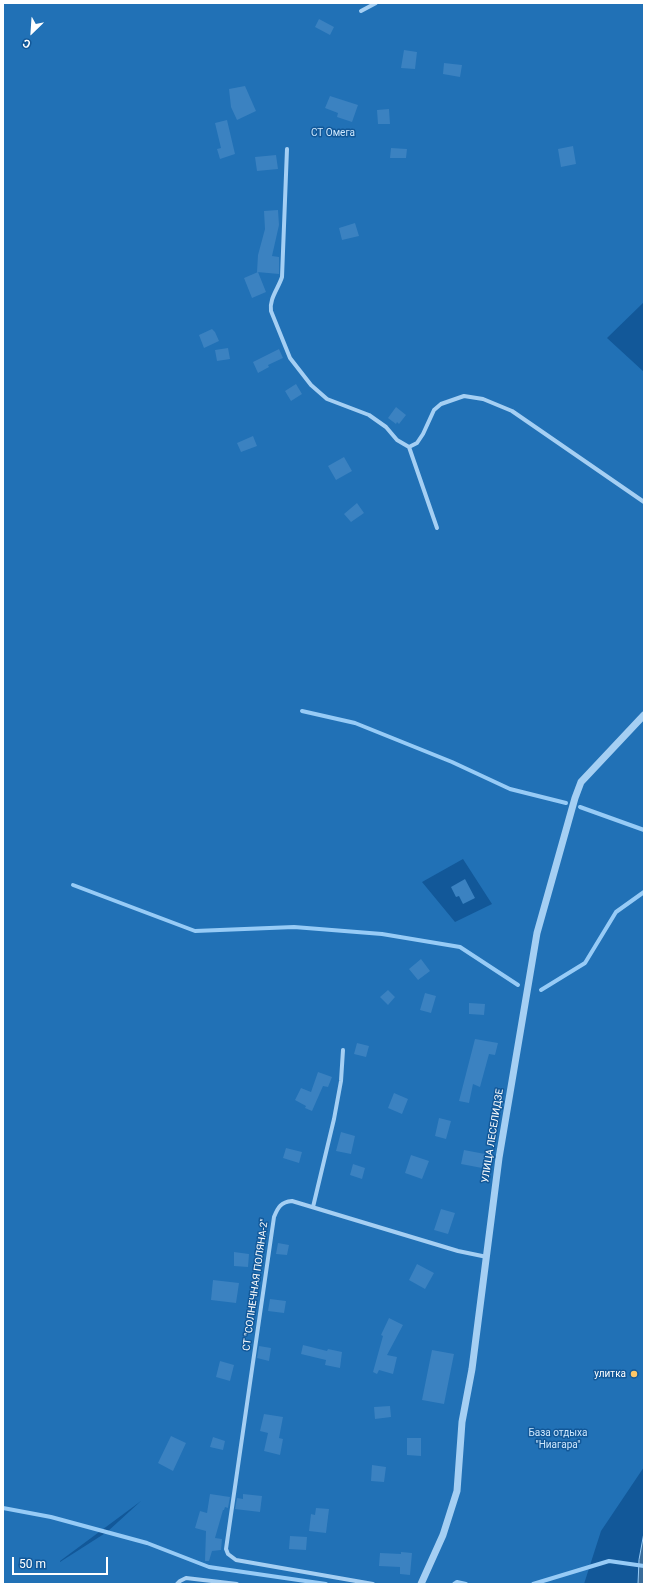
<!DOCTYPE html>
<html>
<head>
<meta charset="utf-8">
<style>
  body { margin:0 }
  #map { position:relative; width:647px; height:1587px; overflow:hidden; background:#125899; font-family:Roboto,sans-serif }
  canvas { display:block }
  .frame { position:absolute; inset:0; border:4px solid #fff; pointer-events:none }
  .north { position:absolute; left:12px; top:12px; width:40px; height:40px; -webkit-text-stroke:3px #125899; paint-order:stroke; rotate:205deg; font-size:11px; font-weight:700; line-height:16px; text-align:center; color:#fff }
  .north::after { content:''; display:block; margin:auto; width:14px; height:18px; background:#fff; clip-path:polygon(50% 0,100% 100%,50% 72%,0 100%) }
  .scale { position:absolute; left:12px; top:1557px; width:96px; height:18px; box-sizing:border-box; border:2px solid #fff; border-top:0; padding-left:5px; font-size:12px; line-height:14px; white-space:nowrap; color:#fff; -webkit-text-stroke:3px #125899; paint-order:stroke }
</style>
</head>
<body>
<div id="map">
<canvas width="647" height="1587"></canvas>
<div class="frame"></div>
<div class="north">С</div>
<div class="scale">50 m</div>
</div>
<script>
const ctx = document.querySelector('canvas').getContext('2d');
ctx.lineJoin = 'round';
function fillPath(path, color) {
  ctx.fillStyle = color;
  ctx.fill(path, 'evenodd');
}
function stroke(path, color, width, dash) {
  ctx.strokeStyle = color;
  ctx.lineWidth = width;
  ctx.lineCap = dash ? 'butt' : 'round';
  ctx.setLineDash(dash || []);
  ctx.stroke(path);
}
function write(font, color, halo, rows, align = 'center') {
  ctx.font = font + ' Roboto,sans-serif';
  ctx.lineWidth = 3;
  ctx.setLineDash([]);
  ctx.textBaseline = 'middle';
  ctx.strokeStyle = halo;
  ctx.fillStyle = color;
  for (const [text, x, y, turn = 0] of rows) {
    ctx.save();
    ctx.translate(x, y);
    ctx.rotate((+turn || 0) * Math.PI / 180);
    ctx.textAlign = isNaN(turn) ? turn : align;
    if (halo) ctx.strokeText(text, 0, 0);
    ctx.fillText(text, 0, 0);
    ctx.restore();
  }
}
const green = new Path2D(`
  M 3,3 L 644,3 L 644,302 L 607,338 L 644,372 L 644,1467 L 601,1531 L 584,1584 L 3,1584 ZM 463,859 L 492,904 L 455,922 L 422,882 ZM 141,1501 L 107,1532 L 60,1562 L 60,1561 Z`);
const water = new Path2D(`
  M 644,1533 L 644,1584 L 638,1584 L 639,1560 Z`);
const stream = new Path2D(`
  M 302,711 L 355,723 L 452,762 L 510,789 L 566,803
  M 580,807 L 644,830
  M 73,885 L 195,931 L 294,927 L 382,934 L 460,947 L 518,985
  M 541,990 L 585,963 L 616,912 L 644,892
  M 3,1508 L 51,1517 L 147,1543 L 209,1567 L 326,1584
  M 454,1584 L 457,1582 L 466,1584
  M 533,1584 L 609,1561 L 644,1566`);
const building = new Path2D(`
  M 319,19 L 334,27 L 330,35 L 315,27 Z
  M 404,50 L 417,52 L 415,69 L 401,68 Z
  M 444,63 L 462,65 L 460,77 L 443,74 Z
  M 245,86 L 256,111 L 237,120 L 231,107 L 229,89 Z
  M 330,96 L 358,105 L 352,122 L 337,117 L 338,113 L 325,108 Z
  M 389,109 L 390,124 L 378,124 L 377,110 Z
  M 227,120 L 235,154 L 220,159 L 217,149 L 221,148 L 215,123 Z
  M 573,146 L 576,164 L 561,167 L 558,149 Z
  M 391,148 L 407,149 L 406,158 L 390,158 Z
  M 276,155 L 278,169 L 257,171 L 255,157 Z
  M 278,210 L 279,225 L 272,256 L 279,257 L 279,274 L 257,272 L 258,255 L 265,229 L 264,211 Z
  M 355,223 L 359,236 L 342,240 L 339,228 Z
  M 258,272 L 266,292 L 252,298 L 244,278 Z
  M 212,329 L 215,332 L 219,341 L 204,348 L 199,335 Z
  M 228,348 L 230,359 L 217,361 L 215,350 Z
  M 279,349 L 283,358 L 268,365 L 269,367 L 258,373 L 253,362 Z
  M 296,384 L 302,394 L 291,401 L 285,391 Z
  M 396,407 L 406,415 L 399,424 L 397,422 L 396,424 L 388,418 Z
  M 253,436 L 257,446 L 241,452 L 237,443 Z
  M 344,457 L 352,471 L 336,480 L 328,466 Z
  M 357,503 L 364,513 L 351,522 L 344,514 Z
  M 465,879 L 475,898 L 463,904 L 459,896 L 456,897 L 451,887 Z
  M 421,959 L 430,971 L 418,980 L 409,969 Z
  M 388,990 L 395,997 L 388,1005 L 380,997 Z
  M 425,993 L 436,996 L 431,1013 L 420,1010 Z
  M 469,1003 L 485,1004 L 484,1015 L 469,1014 Z
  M 475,1039 L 498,1043 L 495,1055 L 489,1054 L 480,1087 L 473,1084 L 469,1103 L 459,1101 Z
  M 357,1043 L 369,1046 L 366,1057 L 354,1054 Z
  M 318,1072 L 332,1077 L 328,1087 L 323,1086 L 312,1111 L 305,1108 L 306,1106 L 295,1100 L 301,1088 L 311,1092 Z
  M 394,1093 L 408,1099 L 402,1114 L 388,1108 Z
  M 439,1118 L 451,1121 L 446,1139 L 435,1136 Z
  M 341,1132 L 355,1136 L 351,1154 L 336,1151 Z
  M 286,1148 L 302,1152 L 299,1163 L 283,1158 Z
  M 464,1150 L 485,1154 L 482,1168 L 461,1164 Z
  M 411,1155 L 429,1161 L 422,1179 L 405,1173 Z
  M 353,1164 L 365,1168 L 362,1179 L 350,1175 Z
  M 441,1209 L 455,1213 L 448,1234 L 434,1230 Z
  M 278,1243 L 289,1245 L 287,1255 L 276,1254 Z
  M 234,1252 L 249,1254 L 248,1267 L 234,1266 Z
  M 417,1264 L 434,1273 L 425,1289 L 409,1280 Z
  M 213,1280 L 239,1283 L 236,1303 L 211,1300 Z
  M 270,1299 L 286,1301 L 284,1313 L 268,1311 Z
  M 389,1318 L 403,1325 L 387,1355 L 397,1357 L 393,1374 L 379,1370 L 377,1374 L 373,1372 L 383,1336 L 381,1335 Z
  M 303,1345 L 327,1351 L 328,1349 L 342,1352 L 340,1368 L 325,1365 L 326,1360 L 301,1354 Z
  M 259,1346 L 271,1348 L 269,1361 L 257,1358 Z
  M 432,1350 L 454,1354 L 444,1404 L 422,1400 Z
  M 220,1361 L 234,1365 L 230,1381 L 216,1377 Z
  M 390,1406 L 391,1417 L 375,1419 L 374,1407 Z
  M 264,1414 L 283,1417 L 279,1438 L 283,1439 L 280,1455 L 264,1451 L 268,1433 L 260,1431 Z
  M 171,1436 L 186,1443 L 173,1471 L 158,1463 Z
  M 213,1437 L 225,1441 L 223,1450 L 210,1447 Z
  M 407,1438 L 421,1438 L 421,1456 L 407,1455 Z
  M 372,1465 L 386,1467 L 384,1482 L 371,1481 Z
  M 210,1494 L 230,1497 L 228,1508 L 225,1507 L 224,1510 L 223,1510 L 215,1538 L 222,1539 L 221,1550 L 212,1551 L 209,1561 L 205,1561 L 206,1531 L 195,1528 L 200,1511 L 207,1513 Z
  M 243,1494 L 262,1496 L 260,1512 L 235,1509 L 237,1498 L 243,1499 Z
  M 316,1508 L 329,1509 L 326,1533 L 309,1531 L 311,1514 L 315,1515 Z
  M 290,1536 L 307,1537 L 306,1550 L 289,1549 Z
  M 401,1552 L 412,1553 L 410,1575 L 400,1574 L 400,1567 L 379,1566 L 380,1553 L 401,1554 Z`);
const minor = new Path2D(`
  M 361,11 L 376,3
  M 287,149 L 282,277 C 278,289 269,299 271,311 L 290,358 L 311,385 L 327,399 L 369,415 L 386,427 L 397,440 L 409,447 L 437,528
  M 409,447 L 417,443 L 423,434 L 434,410 L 441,404 L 464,396 L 483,399 L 512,411 L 644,502
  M 313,1207 L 334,1119 L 341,1081 L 343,1050
  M 177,1584 L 180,1581 L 186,1578 L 237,1584
  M 373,1584 L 236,1560 L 228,1554 L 226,1549 L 274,1217 C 278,1207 281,1202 292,1201 L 458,1251 L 487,1257`);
const tertiary = new Path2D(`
  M 421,1584 L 443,1535 L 457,1491 L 462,1422 L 472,1369 L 499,1158 L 537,933 L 575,798 L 581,782 L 644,715`);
const markers = [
  [634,1374,4,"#ffc767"]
];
const parkNames = [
  ["СТ Омега",333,133],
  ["База отдыха",558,1433],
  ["\"Ниагара\"",558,1445]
];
const streetNames = [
  ["УЛИЦА ЛЕСЕЛИДЗЕ",493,1136,-81],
  ["СТ \"СОЛНЕЧНАЯ ПОЛЯНА-2\"",256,1285,-82]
];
const poiNames = [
  ["улитка",626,1374]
];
fillPath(green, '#2171b6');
fillPath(water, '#396c9a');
stroke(water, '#97cbf6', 1);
stroke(stream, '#97cbf6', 4);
fillPath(building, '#3b82c1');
stroke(minor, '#a5cff3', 4);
stroke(tertiary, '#a5cff3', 7);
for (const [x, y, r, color] of markers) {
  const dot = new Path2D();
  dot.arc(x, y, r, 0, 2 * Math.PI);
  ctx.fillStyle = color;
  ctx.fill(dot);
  stroke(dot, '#125899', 1.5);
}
write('10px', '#cde7fd', '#125899', parkNames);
write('10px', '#fff', '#125899', streetNames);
write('10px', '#fff', '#125899', poiNames, 'right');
</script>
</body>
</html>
